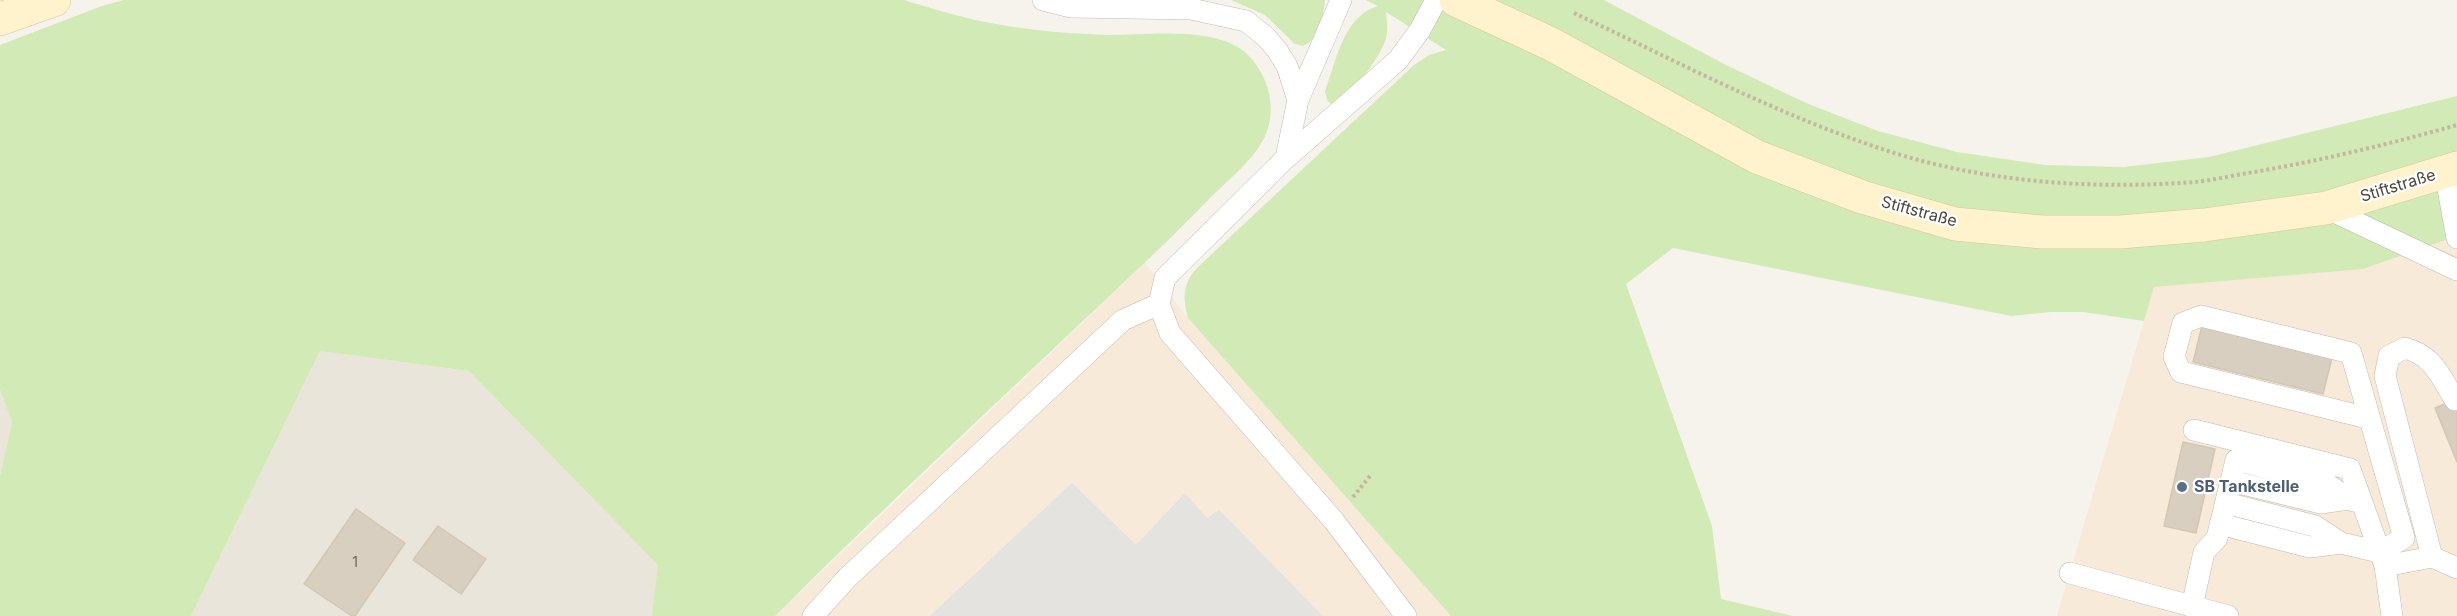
<!DOCTYPE html>
<html>
<head>
<meta charset="utf-8">
<style>
  body { margin:0 }
  canvas { display:block; background:#f6f3ec }
</style>
</head>
<body>
<canvas width="2457" height="616"></canvas>
<script>
const ctx = document.querySelector('canvas').getContext('2d');
ctx.lineJoin = 'round';
function fillPath(path, color) {
  ctx.fillStyle = color;
  ctx.fill(path, 'evenodd');
}
function stroke(path, color, width, dash) {
  ctx.strokeStyle = color;
  ctx.lineWidth = width;
  ctx.lineCap = dash ? 'butt' : 'round';
  ctx.setLineDash(dash || []);
  ctx.stroke(path);
}
function write(font, color, halo, rows, align = 'center') {
  ctx.font = font + ' Inter,sans-serif';
  ctx.lineWidth = 4.5;
  ctx.setLineDash([]);
  ctx.textBaseline = 'middle';
  ctx.strokeStyle = halo;
  ctx.fillStyle = color;
  for (const [text, x, y, turn = 0] of rows) {
    ctx.save();
    ctx.translate(x, y);
    ctx.rotate((+turn || 0) * Math.PI / 180);
    ctx.textAlign = isNaN(turn) ? turn : align;
    if (halo) ctx.strokeText(text, 0, 0);
    ctx.fillText(text, 0, 0);
    ctx.restore();
  }
}
const residential = new Path2D(`
  M 320,351 L 469,371 L 659,565 L 652,616 L 191,616 Z
  M 0,390 L 12,422 L 0,476 Z`);
const commercial = new Path2D(`
  M 2457,236 L 2457,616 L 2057,616 L 2154,287 L 2363,269 Z
  M 1145,263 L 1188,318 L 1451,616 L 775,616 Z`);
const green = new Path2D(`
  M 124,0 L 904,0 C 934,9 965,19 997,24 C 1033,31 1073,34 1110,35 C 1149,35 1217,26 1247,54 C 1270,76 1279,114 1262,142 C 1250,163 1229,179 1212,196 C 1182,227 1151,257 1119,287 C 1004,396 887,504 775,616 L 652,616 L 658,565 L 469,371 L 320,351 L 191,616 L 0,616 L 0,476 L 12,422 L 0,390 L 0,45 L 102,6 Z
  M 1231,0 L 1325,0 C 1323,17 1320,38 1303,46 L 1295,44 L 1265,15 Z
  M 1365,0 L 1604,0 L 1726,65 L 1806,103 L 1878,131 L 1957,152 L 2045,165 L 2124,167 L 2209,157 L 2457,96 L 2457,236 L 2363,269 L 2154,287 L 2144,321 L 2083,312 L 2051,312 L 2011,316 L 1673,248 L 1626,284 L 1712,526 L 1721,599 L 1793,616 L 1451,616 L 1188,318 C 1182,296 1183,282 1199,266 L 1414,65 L 1429,55 L 1446,50 L 1386,12 C 1387,23 1389,33 1384,44 C 1377,60 1348,103 1331,104 L 1327,100 L 1325,91 C 1336,62 1343,16 1378,6 Z`);
const parking = new Path2D(`
  M 1072,483 L 1136,545 L 1185,493 L 1207,518 L 1219,510 L 1323,616 L 930,616 Z`);
const building = new Path2D(`
  M 2202,326 L 2332,358 L 2323,394 L 2193,362 Z
  M 2457,399 L 2457,462 L 2435,408 Z
  M 2183,442 L 2215,449 L 2196,533 L 2164,526 Z
  M 356,509 L 405,543 L 355,616 L 352,616 L 304,584 Z
  M 438,526 L 486,559 L 461,594 L 413,560 Z`);
const path = new Path2D(`
  M 1574,13 C 1674,60 1774,113 1879,148 C 1979,182 2090,190 2195,182 C 2214,180 2235,175 2254,172 C 2323,160 2390,144 2457,125
  M 1353,497 L 1370,476`);
const lane = new Path2D(`
  M 1043,0 L 1071,7 L 1191,9 L 1246,21 L 1266,37 L 1277,50 L 1287,66 L 1298,100 L 1286,158
  M 1298,100 L 1341,0
  M 2445,172 L 2457,238
  M 2326,208 L 2457,270
  M 2194,430 L 2350,469 L 2385,566 L 2392,616
  M 2231,481 L 2321,503 L 2348,499 L 2354,501
  M 2226,503 L 2315,526 L 2341,543
  M 2220,524 L 2310,547 L 2341,543 L 2379,552 L 2404,538 L 2351,353 L 2201,316 L 2183,323 L 2174,357 L 2181,372 L 2368,418
  M 2432,557 L 2385,376 L 2389,356 L 2405,348 C 2434,356 2440,376 2455,400
  M 2385,566 L 2432,557 L 2457,568
  M 2070,573 L 2228,616
  M 2192,607 L 2204,552 L 2217,538 L 2236,460 L 2326,483 L 2348,499
  M 813,616 L 847,578 L 1123,320 L 1159,304
  M 1406,616 L 1334,521 L 1170,333 L 1159,304 L 1165,278 L 1286,158 L 1398,60 L 1420,30 L 1436,0`);
const secondary = new Path2D(`
  M 1456,0 L 1551,44 L 1757,157 L 1862,197 L 1955,224 L 2042,232 L 2120,232 L 2204,225 L 2326,208 L 2457,168
  M 0,19 L 54,0`);
const markers = [
  [2182,487,6,"#5c6f8a"]
];
const numberNames = [
  ["1",355,563]
];
const streetNames = [
  ["Stiftstraße",2398,186,-17],
  ["Stiftstraße",1919,212,15]
];
const serviceNames = [
  ["SB Tankstelle",2194,487]
];
fillPath(residential, '#eae5da');
fillPath(commercial, '#f7ead8');
fillPath(green, '#d2eab5');
fillPath(parking, '#e5e3e0');
fillPath(building, '#d8cfc1');
stroke(building, '#d3c7b4', 1.5);
stroke(lane, '#c2bbae', 22);
stroke(secondary, '#d6c79b', 34);
stroke(path, '#c4b79f', 4, [3, 3]);
stroke(lane, '#fff', 21);
stroke(secondary, '#fff3cd', 33);
for (const [x, y, r, color] of markers) {
  const dot = new Path2D();
  dot.arc(x, y, r, 0, 2 * Math.PI);
  ctx.fillStyle = color;
  ctx.fill(dot);
  stroke(dot, '#fff', 2);
}
write('14px', '#6e675b', null, numberNames);
write('16px', '#4b4439', '#fff', streetNames);
write('bold 16px', '#4e5e75', '#fff', serviceNames, 'left');
</script>
</body>
</html>
